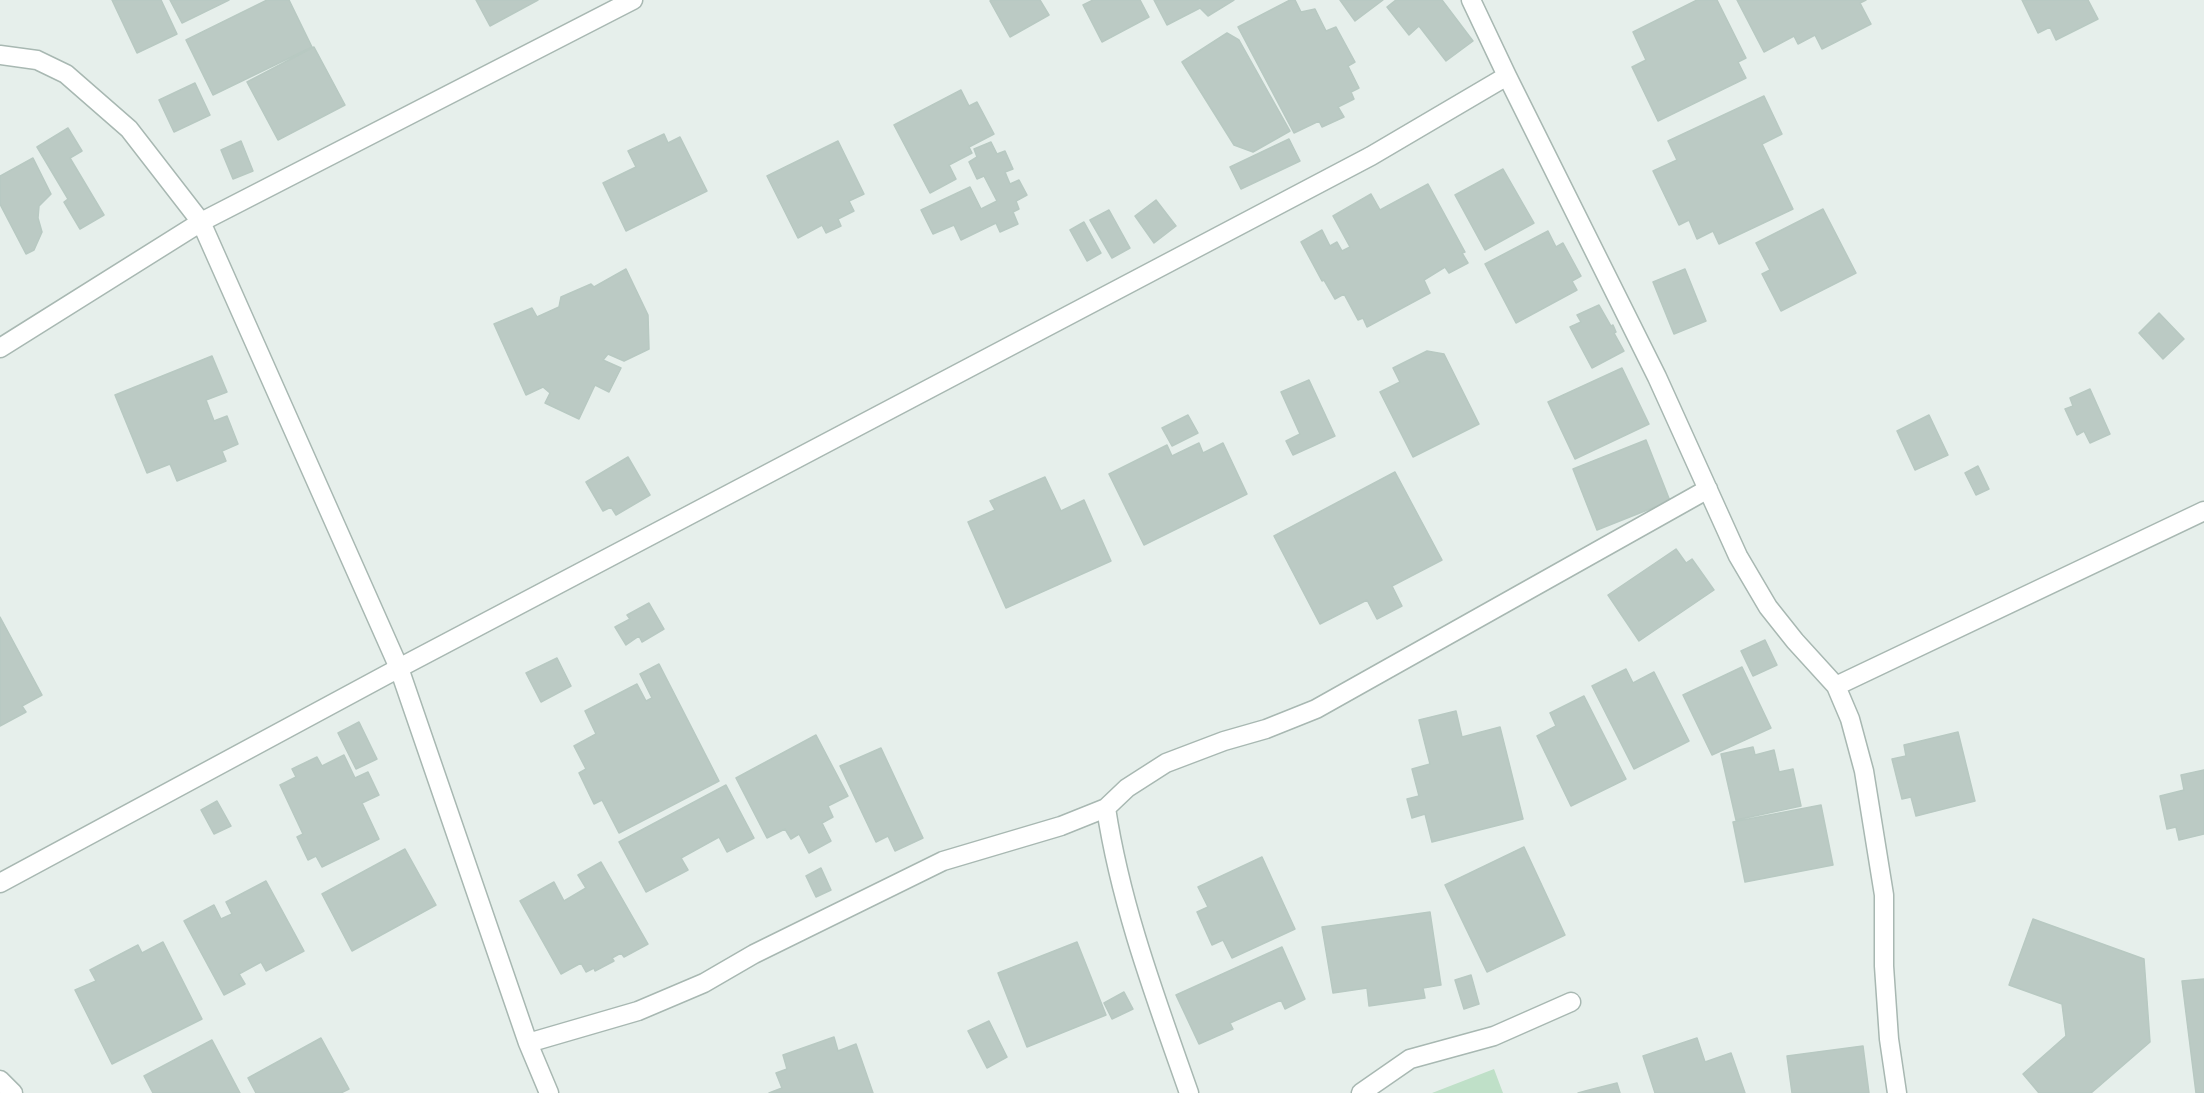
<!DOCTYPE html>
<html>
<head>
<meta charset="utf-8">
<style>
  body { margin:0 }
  canvas { display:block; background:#e6efeb }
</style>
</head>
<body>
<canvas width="2204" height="1093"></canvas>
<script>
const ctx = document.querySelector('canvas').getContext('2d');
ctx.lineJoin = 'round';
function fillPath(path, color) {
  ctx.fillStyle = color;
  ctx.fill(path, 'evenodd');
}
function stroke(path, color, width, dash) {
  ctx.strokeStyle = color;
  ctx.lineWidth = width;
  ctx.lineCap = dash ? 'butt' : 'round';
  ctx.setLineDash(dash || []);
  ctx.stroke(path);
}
const green = new Path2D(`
  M 1494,1069 L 1503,1093 L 1432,1093 Z`);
const building = new Path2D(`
  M 112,0 L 161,0 L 177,34 L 137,53 Z
  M 170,0 L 229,0 L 182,23 Z
  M 267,0 L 289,0 L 312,47 L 213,95 L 186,40 Z
  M 476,0 L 538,0 L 490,26 Z
  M 992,0 L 1040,0 L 1049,15 L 1010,37 L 990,1 Z
  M 1093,0 L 1140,0 L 1149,17 L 1102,42 L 1083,5 Z
  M 1154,0 L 1234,0 L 1208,16 L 1200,8 L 1167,25 Z
  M 1290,0 L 1295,0 L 1301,12 L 1315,9 L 1326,31 L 1336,27 L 1355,62 L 1348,66 L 1359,88 L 1351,92 L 1354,99 L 1338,107 L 1344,117 L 1322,127 L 1319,121 L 1294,133 L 1238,27 Z
  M 1340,0 L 1383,0 L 1355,21 Z
  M 1396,0 L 1442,0 L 1473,41 L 1446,61 L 1419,26 L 1409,35 L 1387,7 Z
  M 1697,0 L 1717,0 L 1746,58 L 1738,62 L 1746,78 L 1658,121 L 1632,67 L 1646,60 L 1633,32 Z
  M 1737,0 L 1866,0 L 1860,3 L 1871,24 L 1822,49 L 1815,35 L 1798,44 L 1794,36 L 1764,52 Z
  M 2022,0 L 2088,0 L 2098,19 L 2056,40 L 2050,27 L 2038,33 Z
  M 1227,33 L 1239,40 L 1290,131 L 1253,152 L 1234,145 L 1182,62 Z
  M 314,47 L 345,105 L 278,140 L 247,82 Z
  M 195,83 L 210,115 L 174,132 L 159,100 Z
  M 961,90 L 969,106 L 977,102 L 994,134 L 969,147 L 972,153 L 949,165 L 956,179 L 930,193 L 894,125 Z
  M 1764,96 L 1782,134 L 1762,144 L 1793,209 L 1719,244 L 1713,231 L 1697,239 L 1689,220 L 1679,225 L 1653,171 L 1677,160 L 1668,141 Z
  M 68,128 L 82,151 L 70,158 L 104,215 L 80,229 L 64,202 L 68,199 L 37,147 Z
  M 664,134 L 668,143 L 680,137 L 707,191 L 626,231 L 603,183 L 636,167 L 628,151 Z
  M 1289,139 L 1300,161 L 1241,189 L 1230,167 Z
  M 241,141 L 253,171 L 233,179 L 221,150 Z
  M 838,141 L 864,194 L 849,201 L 854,211 L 838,219 L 841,226 L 826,233 L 822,225 L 798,238 L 767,176 Z
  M 991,142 L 997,154 L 1005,151 L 1013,169 L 1005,172 L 1010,184 L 1019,180 L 1027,195 L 1016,201 L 1019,209 L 1013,212 L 1018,224 L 1000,232 L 996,223 L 961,240 L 954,225 L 933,234 L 921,210 L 970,187 L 981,209 L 997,201 L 984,176 L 977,179 L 969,162 L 977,157 L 974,149 Z
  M 33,158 L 51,194 L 39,206 L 38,218 L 42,232 L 34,250 L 26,254 L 0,204 L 0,176 Z
  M 1503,169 L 1534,223 L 1485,250 L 1455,195 Z
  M 1428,184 L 1465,252 L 1462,253 L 1468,263 L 1449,273 L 1445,267 L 1424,280 L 1430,293 L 1367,327 L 1363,318 L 1358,320 L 1344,294 L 1335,299 L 1324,280 L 1322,281 L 1301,242 L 1322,230 L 1330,246 L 1337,242 L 1342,251 L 1350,247 L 1333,216 L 1371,194 L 1380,210 Z
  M 1156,200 L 1176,226 L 1154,243 L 1135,216 Z
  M 1823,209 L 1856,273 L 1781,311 L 1762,274 L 1770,270 L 1756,243 Z
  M 1109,210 L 1130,248 L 1112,258 L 1090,220 Z
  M 1084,222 L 1101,253 L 1087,261 L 1070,230 Z
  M 1548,231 L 1556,247 L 1563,243 L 1581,276 L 1572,281 L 1577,290 L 1516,323 L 1485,264 Z
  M 626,269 L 648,315 L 649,349 L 624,361 L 608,354 L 603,360 L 621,368 L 609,392 L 595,385 L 579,419 L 545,403 L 550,393 L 543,387 L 526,395 L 494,324 L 532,308 L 537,317 L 559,307 L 561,297 L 591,284 L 594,287 Z
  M 1685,269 L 1706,321 L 1674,334 L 1653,282 Z
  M 1599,305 L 1611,326 L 1613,325 L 1616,332 L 1614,333 L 1624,351 L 1592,368 L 1570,327 L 1581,322 L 1577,315 Z
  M 2159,313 L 2184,339 L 2163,359 L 2139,333 Z
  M 1427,351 L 1444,354 L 1479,424 L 1413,457 L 1380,392 L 1400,382 L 1393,368 Z
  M 212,356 L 227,392 L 206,400 L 214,421 L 227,416 L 238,444 L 222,451 L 226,461 L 177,481 L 170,464 L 147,473 L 115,395 Z
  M 1622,368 L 1649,424 L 1575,459 L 1548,402 Z
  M 1309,380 L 1335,436 L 1293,455 L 1286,441 L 1300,434 L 1281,392 Z
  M 2090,389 L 2110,434 L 2090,443 L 2084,431 L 2077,435 L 2065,409 L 2073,406 L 2070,398 Z
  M 1188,415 L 1198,433 L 1172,446 L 1162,428 Z
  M 1929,415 L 1948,455 L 1915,470 L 1897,431 Z
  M 1646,440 L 1670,501 L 1597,530 L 1573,469 Z
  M 1199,443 L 1203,453 L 1223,443 L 1247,494 L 1144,545 L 1109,474 L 1167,445 L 1172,456 Z
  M 628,457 L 650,495 L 616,515 L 611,507 L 603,511 L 586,482 Z
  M 1978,466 L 1989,489 L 1976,495 L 1965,473 Z
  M 1395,472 L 1442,560 L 1392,586 L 1402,606 L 1377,619 L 1367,600 L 1320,624 L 1274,536 Z
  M 1045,477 L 1061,511 L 1084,500 L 1111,561 L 1006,608 L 968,522 L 995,510 L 990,501 Z
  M 1676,549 L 1686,563 L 1692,559 L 1714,590 L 1639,641 L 1608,595 Z
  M 649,603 L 664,629 L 642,642 L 639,636 L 626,645 L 615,627 L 630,619 L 627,615 Z
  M 0,617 L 42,695 L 22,706 L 26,712 L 0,726 Z
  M 1765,640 L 1777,665 L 1753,676 L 1741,651 Z
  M 557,658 L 571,686 L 541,702 L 526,673 Z
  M 659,664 L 719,781 L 619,833 L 602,800 L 594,804 L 579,773 L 586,769 L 574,746 L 596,734 L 585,711 L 637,684 L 646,701 L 652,698 L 640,674 Z
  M 1742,667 L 1771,728 L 1712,755 L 1683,695 Z
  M 1626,669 L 1633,683 L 1654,672 L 1689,741 L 1634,769 L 1592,686 Z
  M 1584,696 L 1626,779 L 1571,806 L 1537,736 L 1556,726 L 1550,713 Z
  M 1456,711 L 1462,737 L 1500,727 L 1523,819 L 1432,842 L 1425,814 L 1412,818 L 1407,799 L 1419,796 L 1412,769 L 1430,764 L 1419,720 Z
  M 359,722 L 377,759 L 356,769 L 338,733 Z
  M 1958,732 L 1975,801 L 1916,816 L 1911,797 L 1902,799 L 1892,759 L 1906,756 L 1904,745 Z
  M 816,735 L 848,796 L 828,806 L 833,817 L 822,823 L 831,841 L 809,853 L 799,834 L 791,839 L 785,829 L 767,838 L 736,778 Z
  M 1753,747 L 1755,755 L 1774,750 L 1779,772 L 1793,769 L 1801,806 L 1736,820 L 1721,754 Z
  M 881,748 L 923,838 L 895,851 L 888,836 L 876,842 L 840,766 Z
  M 344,755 L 355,778 L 368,772 L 379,795 L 362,803 L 379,839 L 322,867 L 316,856 L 308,860 L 297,837 L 303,834 L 280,785 L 296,777 L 292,769 L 317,757 L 322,766 Z
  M 2204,770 L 2204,834 L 2179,840 L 2176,827 L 2167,829 L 2160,796 L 2184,790 L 2181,775 Z
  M 726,785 L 754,838 L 727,852 L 719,837 L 681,858 L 688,870 L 646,892 L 619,842 Z
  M 217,801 L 231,826 L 214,834 L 201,810 Z
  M 1821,805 L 1833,865 L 1745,882 L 1733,822 Z
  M 1524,847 L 1565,935 L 1487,972 L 1445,885 Z
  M 405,849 L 436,905 L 352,951 L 322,894 Z
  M 1262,857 L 1295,929 L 1232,958 L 1223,940 L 1212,945 L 1197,912 L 1208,907 L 1198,887 Z
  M 601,862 L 648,944 L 624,957 L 621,953 L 612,958 L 614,961 L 595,971 L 594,968 L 586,972 L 581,963 L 561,974 L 520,901 L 554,882 L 564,901 L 586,888 L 578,875 Z
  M 821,868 L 831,890 L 816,897 L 806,876 Z
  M 266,881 L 304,951 L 266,971 L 261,962 L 239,974 L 245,984 L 224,995 L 184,921 L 214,905 L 221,919 L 232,914 L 226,902 Z
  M 1430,912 L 1441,985 L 1423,988 L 1425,998 L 1369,1006 L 1367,988 L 1333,993 L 1322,927 Z
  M 2033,919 L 2144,959 L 2150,1042 L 2091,1093 L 2039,1093 L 2023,1074 L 2066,1036 L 2062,1004 L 2009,985 Z
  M 163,942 L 202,1019 L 112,1064 L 75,990 L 96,981 L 90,970 L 138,945 L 142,953 Z
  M 1077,942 L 1106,1015 L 1027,1047 L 998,973 Z
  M 1282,947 L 1305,999 L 1285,1009 L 1281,1000 L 1230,1023 L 1233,1029 L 1199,1044 L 1176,995 Z
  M 1471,975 L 1479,1004 L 1464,1009 L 1455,980 Z
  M 2204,979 L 2204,1093 L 2196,1093 L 2182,981 Z
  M 1124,992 L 1133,1009 L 1112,1019 L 1104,1003 Z
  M 989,1021 L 1007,1057 L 987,1068 L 968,1031 Z
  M 834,1037 L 838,1051 L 856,1044 L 873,1093 L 769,1093 L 782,1088 L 776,1073 L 787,1069 L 783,1055 Z
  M 321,1038 L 349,1089 L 341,1093 L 256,1093 L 248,1078 Z
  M 1697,1038 L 1705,1062 L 1731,1053 L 1745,1093 L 1655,1093 L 1643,1056 Z
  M 212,1040 L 240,1093 L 153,1093 L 144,1076 Z
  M 1863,1046 L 1869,1093 L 1792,1093 L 1787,1056 Z
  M 1617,1083 L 1620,1093 L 1578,1093 L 1589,1090 Z`);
const minor = new Path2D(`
  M 1471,0 L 1507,76 L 1657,377 L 1738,556 L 1768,607 L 1795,641 L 1836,686 L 1850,719 L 1864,771 L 1884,895 L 1884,966 L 1889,1039 L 1897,1093
  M 0,55 L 37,60 L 66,74 L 129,129 L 201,222 L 399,668 L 528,1043 L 549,1093
  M 0,348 L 201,222 L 633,0
  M 1836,686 L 2204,511
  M 0,883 L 399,668 L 1371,156 L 1507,76
  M 528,1043 L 638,1011 L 704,983 L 754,954 L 943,861 L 1061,826 L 1106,808
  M 0,1080 L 13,1093
  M 1189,1093 C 1156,999 1121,907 1106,808 L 1127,788 L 1166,763 L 1224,741 L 1266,729 L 1316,709 L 1708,489
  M 1361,1093 L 1410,1059 L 1494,1036 L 1571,1002`);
fillPath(green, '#bfe0c8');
fillPath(building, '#bbcac4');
stroke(building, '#b8c9c2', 1.5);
stroke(minor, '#a8b8b2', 21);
stroke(minor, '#fff', 18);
</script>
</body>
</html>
